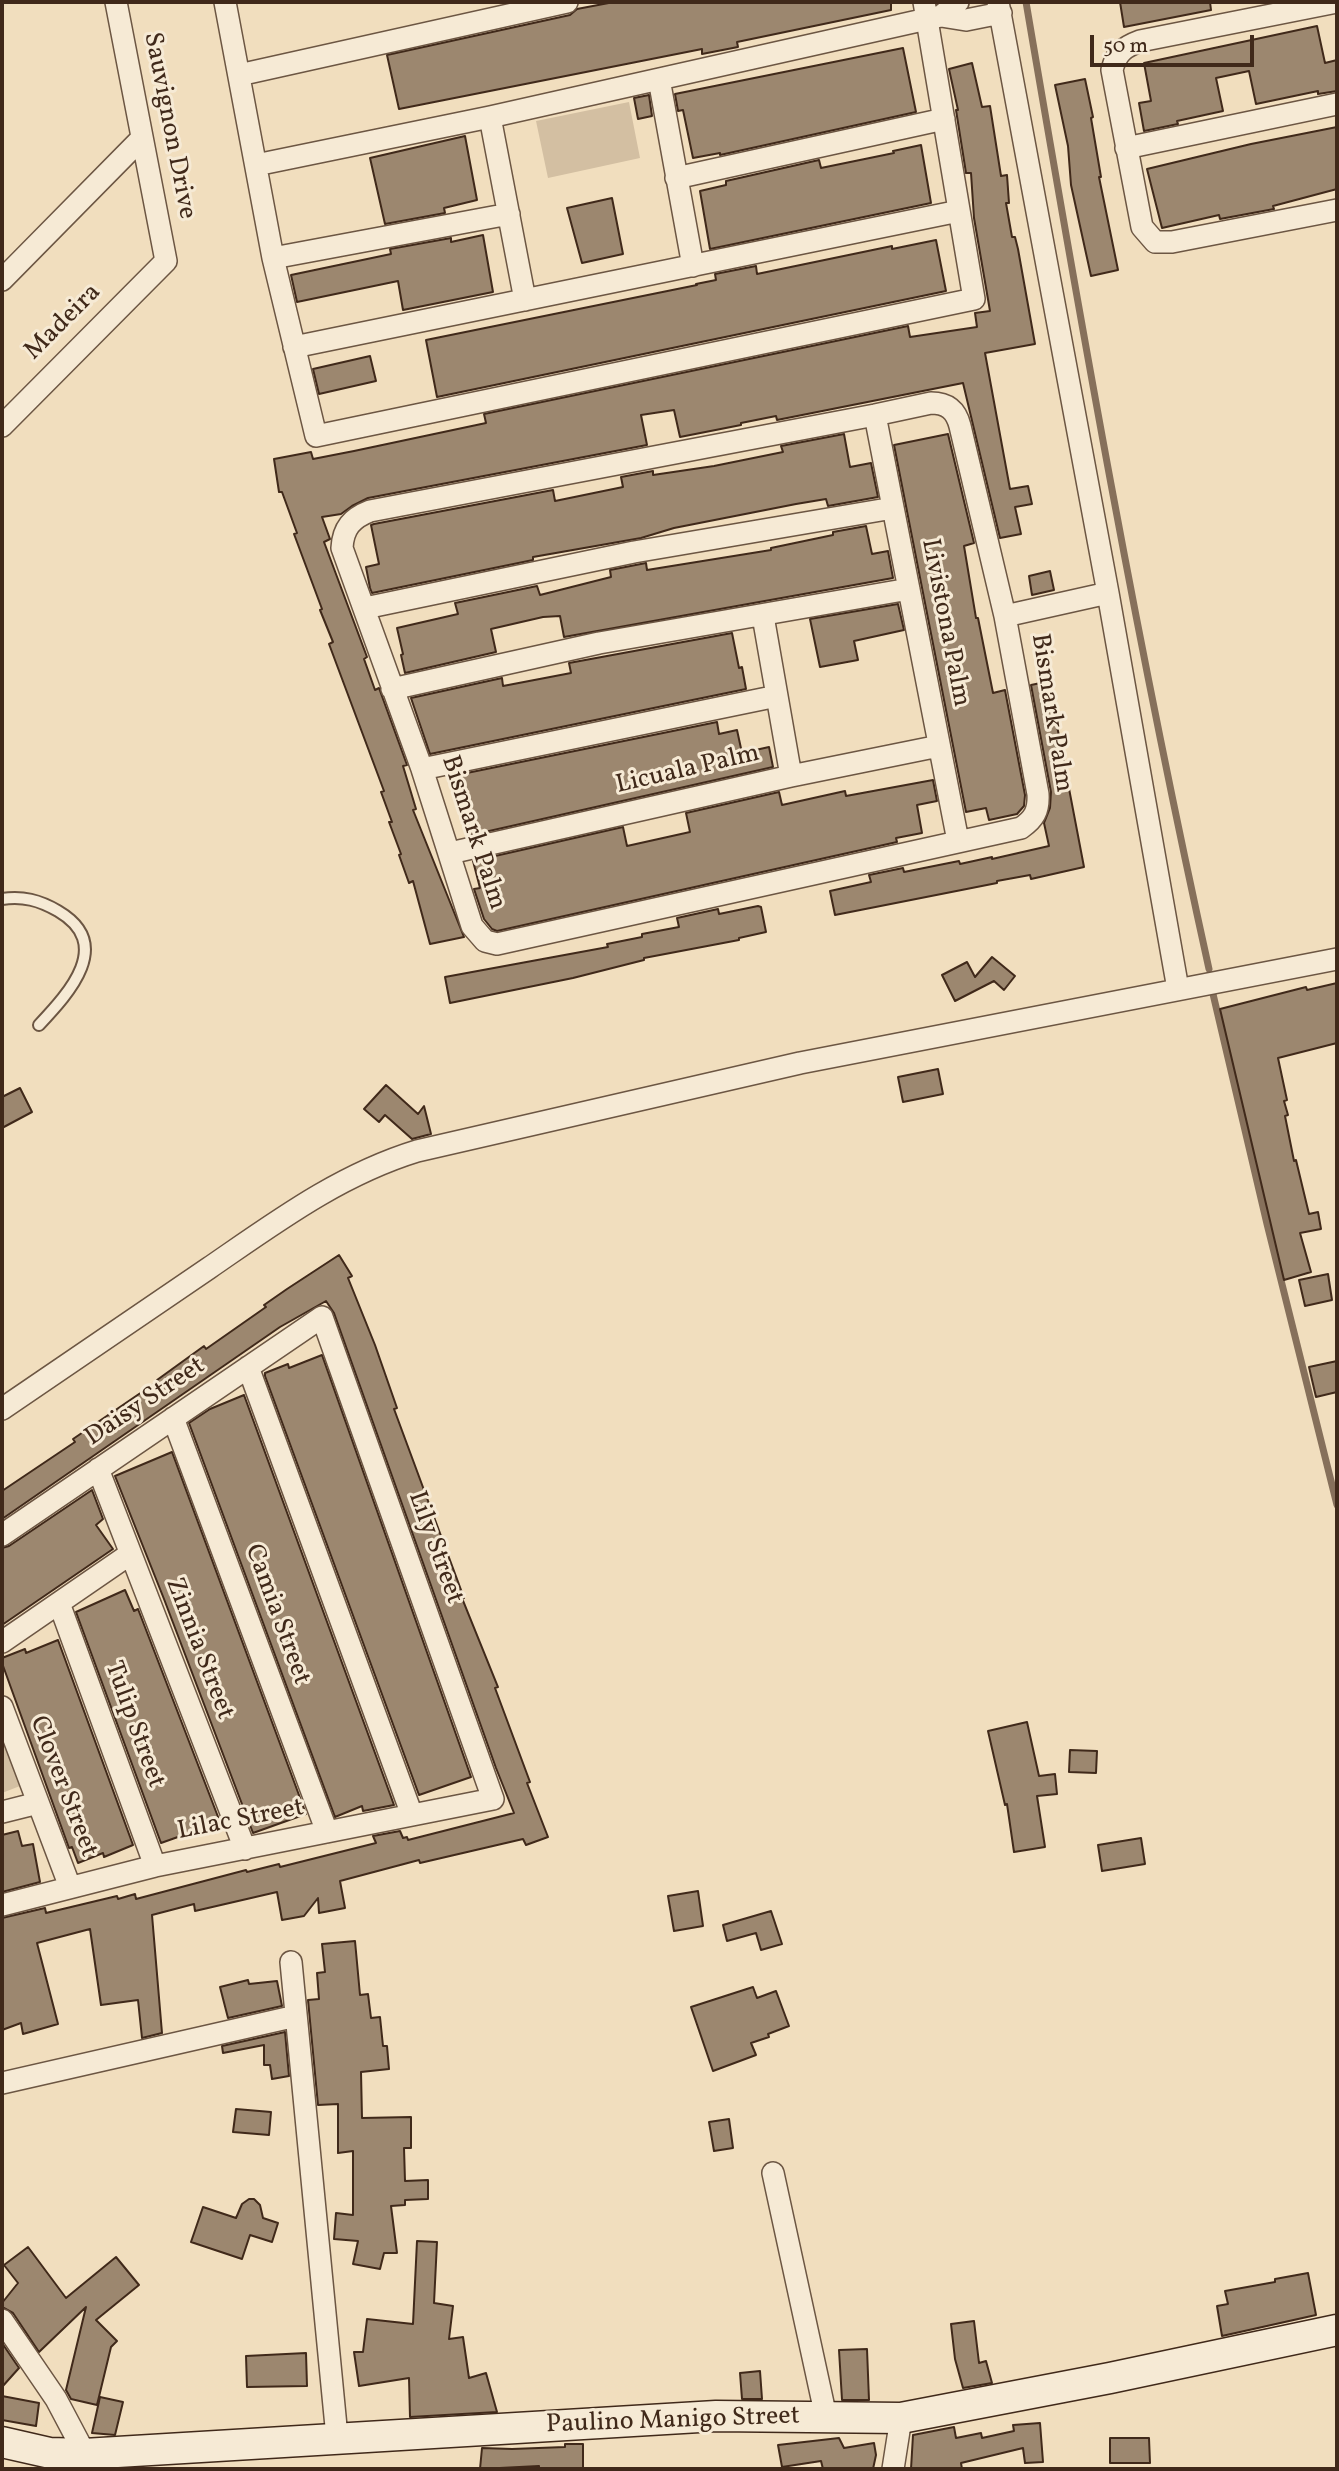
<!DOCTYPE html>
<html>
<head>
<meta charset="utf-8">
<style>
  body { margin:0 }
  #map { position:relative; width:1339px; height:2471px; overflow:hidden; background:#f1debe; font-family:Vollkorn,serif }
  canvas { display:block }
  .frame { position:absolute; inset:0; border:4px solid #40291a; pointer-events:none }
  .scale { position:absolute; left:1090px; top:35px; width:164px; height:32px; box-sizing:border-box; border:4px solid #40291a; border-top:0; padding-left:9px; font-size:21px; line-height:24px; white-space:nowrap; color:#40291a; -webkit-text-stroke:5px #f6ead5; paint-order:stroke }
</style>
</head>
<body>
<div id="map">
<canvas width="1339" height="2471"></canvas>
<div class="frame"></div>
<div class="scale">50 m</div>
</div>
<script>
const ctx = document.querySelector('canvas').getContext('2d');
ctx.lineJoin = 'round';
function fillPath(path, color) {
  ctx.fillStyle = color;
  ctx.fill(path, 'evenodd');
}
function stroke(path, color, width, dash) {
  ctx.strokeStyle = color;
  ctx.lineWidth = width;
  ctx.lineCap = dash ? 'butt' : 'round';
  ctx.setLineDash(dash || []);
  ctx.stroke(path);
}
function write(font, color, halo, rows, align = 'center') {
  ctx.font = font + ' Vollkorn,serif';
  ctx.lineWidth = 6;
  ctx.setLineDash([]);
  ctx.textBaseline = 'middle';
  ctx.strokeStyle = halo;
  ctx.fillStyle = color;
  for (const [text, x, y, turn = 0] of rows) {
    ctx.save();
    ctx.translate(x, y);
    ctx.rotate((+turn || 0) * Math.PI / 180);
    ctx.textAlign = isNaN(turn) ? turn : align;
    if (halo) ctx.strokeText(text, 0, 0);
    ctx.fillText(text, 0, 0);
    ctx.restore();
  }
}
const green = new Path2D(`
  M 629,102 L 640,158 L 548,178 L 536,121 Z
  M 2,1738 L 20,1786 L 2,1793 Z`);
const stream = new Path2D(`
  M 1026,2 C 1081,326 1138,648 1209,969
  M 1213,994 L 1267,1224 L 1337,1505`);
const building = new Path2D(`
  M 614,2 L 891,2 L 891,10 L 737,42 L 738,47 L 702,54 L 702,49 L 399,109 L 387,55 L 570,15 L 577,9 Z
  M 1120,2 L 1210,2 L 1211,10 L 1124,27 Z
  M 1317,26 L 1325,63 L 1337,60 L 1337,91 L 1318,94 L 1318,91 L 1256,104 L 1249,71 L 1216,78 L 1223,111 L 1177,121 L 1178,124 L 1144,131 L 1139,103 L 1151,101 L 1144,63 Z
  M 903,48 L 916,112 L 720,155 L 720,153 L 693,158 L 683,110 L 678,111 L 675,94 Z
  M 972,63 L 982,107 L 990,106 L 1001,176 L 1007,175 L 1009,203 L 1006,203 L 1012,237 L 1015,237 L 1018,249 L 1035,344 L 985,353 L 1010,489 L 1028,486 L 1032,504 L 1015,507 L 1021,534 L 1000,538 L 963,383 L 777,420 L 776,416 L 741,423 L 741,425 L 680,437 L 674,410 L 641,415 L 647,445 L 368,498 L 352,506 L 341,514 L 322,517 L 330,539 L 324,542 L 367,657 L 364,659 L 375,690 L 379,688 L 407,765 L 403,766 L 416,809 L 413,810 L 464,937 L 430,944 L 413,881 L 409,883 L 399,855 L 401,854 L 389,822 L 392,822 L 381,792 L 384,791 L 329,644 L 333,642 L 320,610 L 322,609 L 294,534 L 297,533 L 282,492 L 279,492 L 274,459 L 311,452 L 313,459 L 354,451 L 486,423 L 484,414 L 908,326 L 910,337 L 977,327 L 975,313 L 990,311 L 974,218 L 971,173 L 966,173 L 956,110 L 958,110 L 949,69 Z
  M 1085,79 L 1093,117 L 1091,118 L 1101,177 L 1099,177 L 1118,270 L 1091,276 L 1071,185 L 1068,146 L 1055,85 Z
  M 649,95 L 652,116 L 638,119 L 634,98 Z
  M 1337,127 L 1337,189 L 1273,206 L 1274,209 L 1220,219 L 1219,215 L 1162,228 L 1147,169 L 1251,144 Z
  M 465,136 L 477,200 L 444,208 L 445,213 L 385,224 L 370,158 Z
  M 921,145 L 931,203 L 710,249 L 700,191 L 726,185 L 726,181 L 819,160 L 821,168 L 894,153 L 893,151 Z
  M 612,198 L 623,254 L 582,263 L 567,208 Z
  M 483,235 L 493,292 L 403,310 L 398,281 L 297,302 L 291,275 L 391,254 L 390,249 L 451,238 L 451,242 Z
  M 936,240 L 946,291 L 437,397 L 426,340 L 697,285 L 696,284 L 716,280 L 715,274 L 756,266 L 757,274 L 892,246 L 892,249 Z
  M 370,356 L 376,381 L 319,394 L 313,369 Z
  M 844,434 L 850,467 L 871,463 L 878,497 L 828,506 L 826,499 L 796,504 L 674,528 L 641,538 L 533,557 L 533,560 L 372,593 L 370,588 L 366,567 L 379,564 L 371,525 L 374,524 L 553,490 L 555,501 L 623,487 L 621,477 L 653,471 L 653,475 L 714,466 L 783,452 L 781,446 Z
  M 948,434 L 974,543 L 964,546 L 976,618 L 978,618 L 993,693 L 1005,690 L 1025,795 L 1024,806 L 1017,814 L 989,820 L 986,808 L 966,812 L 894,445 Z
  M 866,526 L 872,554 L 888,551 L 893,578 L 564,637 L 560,616 L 543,617 L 491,629 L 496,652 L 405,673 L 401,655 L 403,654 L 397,628 L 458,614 L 455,603 L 537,586 L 540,595 L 611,577 L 610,570 L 646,563 L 647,570 L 771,550 L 771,548 L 833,535 L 833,532 Z
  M 1050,571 L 1054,590 L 1032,595 L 1029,576 Z
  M 898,604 L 904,630 L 854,641 L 858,660 L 820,667 L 810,619 Z
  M 732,633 L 739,668 L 742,667 L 746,689 L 430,754 L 411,698 L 502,678 L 503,686 L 571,673 L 569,663 Z
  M 1050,681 L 1056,709 L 1054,710 L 1084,867 L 1031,879 L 1030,875 L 997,881 L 997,883 L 835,915 L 830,891 L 871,882 L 869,875 L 903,868 L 904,872 L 959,861 L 960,864 L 992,857 L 992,859 L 1049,846 L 1044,823 L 1050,808 L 1051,792 L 1031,685 Z
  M 717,722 L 719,734 L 737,730 L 742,753 L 769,747 L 773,767 L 467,836 L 463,817 L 467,816 L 457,775 Z
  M 933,780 L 937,801 L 917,805 L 922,833 L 896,838 L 897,842 L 497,931 L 492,929 L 484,919 L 474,889 L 480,888 L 473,861 L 623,827 L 627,846 L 690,832 L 686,813 L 779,792 L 782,805 L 845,791 L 846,796 Z
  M 758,906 L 761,907 L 766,932 L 739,938 L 739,940 L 644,958 L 644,960 L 573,978 L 450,1003 L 445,977 L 608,947 L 607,944 L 642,937 L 642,934 L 679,927 L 677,918 L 718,909 L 719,914 Z
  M 992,957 L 1015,976 L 1004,990 L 994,981 L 955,1001 L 942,975 L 967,962 L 975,977 Z
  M 1337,983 L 1337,1043 L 1278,1058 L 1287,1100 L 1284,1101 L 1288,1115 L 1285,1116 L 1294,1161 L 1296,1160 L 1309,1214 L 1318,1212 L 1321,1229 L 1300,1233 L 1311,1272 L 1284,1280 L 1220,1009 L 1306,987 L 1307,990 Z
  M 938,1069 L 943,1094 L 903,1102 L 898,1077 Z
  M 386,1085 L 418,1114 L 424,1106 L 431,1134 L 412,1139 L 385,1115 L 379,1122 L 364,1109 Z
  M 20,1088 L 32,1112 L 2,1128 L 2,1097 Z
  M 339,1255 L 352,1276 L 348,1278 L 375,1345 L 397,1408 L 394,1409 L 464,1598 L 462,1598 L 498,1687 L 495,1688 L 530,1782 L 527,1783 L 548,1837 L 526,1845 L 523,1839 L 420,1863 L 419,1860 L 340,1881 L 345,1908 L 319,1913 L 318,1898 L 304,1916 L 282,1920 L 277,1892 L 195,1911 L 194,1904 L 152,1915 L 162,2033 L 142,2038 L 138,2000 L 101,2005 L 90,1929 L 37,1943 L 58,2024 L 23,2034 L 21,2023 L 2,2030 L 2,1918 L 45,1908 L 46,1913 L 117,1896 L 118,1899 L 135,1894 L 136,1899 L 246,1870 L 247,1872 L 279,1864 L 280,1867 L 376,1843 L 373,1836 L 400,1831 L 403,1838 L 407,1837 L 408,1840 L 514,1813 L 496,1768 L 334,1313 L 326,1301 L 280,1327 L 2,1519 L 2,1491 L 75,1442 L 73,1439 L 158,1381 L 157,1380 L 204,1346 L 206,1349 L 266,1307 L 264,1305 L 287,1289 Z
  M 1328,1274 L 1332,1300 L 1305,1306 L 1299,1280 Z
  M 322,1355 L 471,1777 L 419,1795 L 265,1376 L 265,1373 L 288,1364 L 289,1368 Z
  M 1337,1361 L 1337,1392 L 1316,1397 L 1309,1367 Z
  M 244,1395 L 394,1805 L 363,1811 L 362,1806 L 335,1817 L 189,1423 L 210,1409 Z
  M 172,1452 L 306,1814 L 253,1833 L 164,1599 L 115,1476 Z
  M 92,1490 L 103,1519 L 96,1525 L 113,1549 L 2,1625 L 2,1548 L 9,1546 Z
  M 125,1590 L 134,1611 L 138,1609 L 220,1822 L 161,1843 L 76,1612 Z
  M 58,1640 L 133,1845 L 104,1857 L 103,1853 L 78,1863 L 72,1847 L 69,1848 L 2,1663 L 2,1658 L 25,1649 L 26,1653 Z
  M 1027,1722 L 1039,1776 L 1055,1774 L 1057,1794 L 1037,1796 L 1045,1847 L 1014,1852 L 1007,1804 L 1005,1805 L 988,1731 Z
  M 1070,1750 L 1097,1751 L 1096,1773 L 1069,1772 Z
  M 18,1831 L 22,1846 L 33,1844 L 40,1882 L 2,1892 L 2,1835 Z
  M 1141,1838 L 1145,1864 L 1102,1871 L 1098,1845 Z
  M 698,1891 L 703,1926 L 674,1931 L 668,1896 Z
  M 771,1911 L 782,1944 L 761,1950 L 756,1933 L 727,1941 L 723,1925 Z
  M 355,1941 L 360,1995 L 368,1994 L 371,2018 L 380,2017 L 383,2046 L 387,2046 L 389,2069 L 361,2072 L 362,2118 L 411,2117 L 411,2148 L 404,2148 L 405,2181 L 428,2180 L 428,2199 L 405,2200 L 405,2205 L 391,2206 L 397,2253 L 384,2253 L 380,2269 L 353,2264 L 358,2241 L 334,2239 L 336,2213 L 353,2215 L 353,2151 L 338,2153 L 338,2104 L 318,2105 L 308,2000 L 319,1999 L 317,1973 L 325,1972 L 322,1944 Z
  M 248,1980 L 249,1984 L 277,1981 L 282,2006 L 228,2018 L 220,1987 Z
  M 753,1987 L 757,1998 L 776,1991 L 789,2026 L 768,2034 L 769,2037 L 751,2043 L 756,2055 L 713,2071 L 691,2007 Z
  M 285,2032 L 289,2076 L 272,2079 L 270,2065 L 264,2065 L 264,2045 L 223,2053 L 222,2046 Z
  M 236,2109 L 271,2112 L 269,2135 L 233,2132 Z
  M 729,2119 L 733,2148 L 714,2151 L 709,2122 Z
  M 249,2199 L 254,2199 L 260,2205 L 263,2218 L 278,2223 L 272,2242 L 250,2235 L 242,2259 L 191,2242 L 203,2207 L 236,2218 L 242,2204 Z
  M 417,2241 L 437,2242 L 434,2303 L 453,2306 L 449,2339 L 463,2337 L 469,2378 L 486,2373 L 497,2412 L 410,2417 L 409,2378 L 359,2386 L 354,2352 L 363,2352 L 367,2319 L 413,2324 Z
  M 28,2247 L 66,2298 L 116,2257 L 139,2285 L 96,2320 L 117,2341 L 111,2347 L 97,2405 L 71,2399 L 66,2390 L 86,2307 L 39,2352 L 13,2313 L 2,2307 L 2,2303 L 18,2283 L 4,2265 Z
  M 1308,2273 L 1316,2315 L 1222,2336 L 1217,2306 L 1228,2304 L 1225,2291 L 1275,2282 L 1275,2279 Z
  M 974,2321 L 979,2363 L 986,2361 L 992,2383 L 963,2388 L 955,2359 L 951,2324 Z
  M 2,2343 L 19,2368 L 2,2387 Z
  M 867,2349 L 869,2400 L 842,2400 L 839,2350 Z
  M 306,2353 L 307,2386 L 247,2387 L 246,2356 Z
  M 760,2371 L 762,2399 L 742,2399 L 740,2373 Z
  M 2,2396 L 39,2403 L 36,2426 L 2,2420 Z
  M 100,2397 L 123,2402 L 115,2435 L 92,2433 Z
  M 1040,2423 L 1043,2462 L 1025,2463 L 1023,2448 L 961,2463 L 962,2469 L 911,2469 L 913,2435 L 954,2427 L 956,2438 L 981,2433 L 982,2438 L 1014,2431 L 1013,2425 Z
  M 839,2438 L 844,2448 L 874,2443 L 876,2455 L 873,2469 L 823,2469 L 821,2461 L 782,2467 L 778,2445 Z
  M 1110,2438 L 1149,2438 L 1150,2463 L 1110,2463 Z
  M 565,2444 L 583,2444 L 583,2469 L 539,2469 L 539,2466 L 480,2469 L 482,2448 L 512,2449 L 565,2447 Z`);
const lane = new Path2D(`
  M 2,899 C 23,896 39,900 58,911 C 114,944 70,992 39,1025`);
const street = new Path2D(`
  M 225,2 L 273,258 L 316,436 L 974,299 L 924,2
  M 998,2 L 1108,593 L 1178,989
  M 1337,2 L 1140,41 C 1124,47 1116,53 1112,70 L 1142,227 L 1155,242 L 1172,242 L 1337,210
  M 941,16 L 966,20 L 1001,13
  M 239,75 L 567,2
  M 659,79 L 693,266
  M 490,117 L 525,300
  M 1126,148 L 1337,104
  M 256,165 L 490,117 L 927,19 L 941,16 L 958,2
  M 676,178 L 944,119
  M 273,258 L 509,214
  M 2,280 L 142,138
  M 294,347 L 959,211
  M 931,403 C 947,403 956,410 960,426 L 1005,616 L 1038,794 C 1039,811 1034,819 1021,828 L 497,944 L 485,941 L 472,926 L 422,769 L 342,548 C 343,528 352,518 370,511 L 875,415 Z
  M 875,415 L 958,841
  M 2,426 L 166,261 L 116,2
  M 365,608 L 634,552 L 893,508
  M 763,616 L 791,776
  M 1005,616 L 1108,593
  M 392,689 L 599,643 L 909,589
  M 422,769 L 777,696
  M 450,853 L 791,776 L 939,746
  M 248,1367 L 412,1815
  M 2,1409 C 71,1362 140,1315 209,1268 C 276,1222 339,1175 417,1151 L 800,1063 L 1337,959
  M 173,1418 L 327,1832
  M 98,1469 L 245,1849
  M 2,1535 L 322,1317 L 493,1799 L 155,1866 L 2,1905
  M 59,1603 L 155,1866
  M 2,1642 L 130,1554
  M 2,1707 L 70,1887
  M 2,1812 L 38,1803
  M 291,1962 L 337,2437
  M 2,2083 L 296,2016
  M 773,2173 L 826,2417
  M 2,2320 L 56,2399 L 93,2469
  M 893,2469 L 901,2418`);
const secondary = new Path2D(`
  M 2,2442 L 50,2453 L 84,2454 L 716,2416 L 901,2418 L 1110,2378 L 1337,2330`);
const streetNames = [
  ["Sauvignon Drive",168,126,79],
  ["Madeira",64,323,-45],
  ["Livistona Palm",944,623,79],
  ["Bismark Palm",1050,713,81],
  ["Licuala Palm",688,771,-13],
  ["Bismark Palm",472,833,72],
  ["Daisy Street",146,1403,-34],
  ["Lily Street",434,1548,70],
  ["Camia Street",276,1615,70],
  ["Zinnia Street",198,1649,69],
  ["Tulip Street",133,1725,70],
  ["Clover Street",62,1787,69],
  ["Lilac Street",241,1821,-11],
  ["Paulino Manigo Street",673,2422,-2]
];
fillPath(green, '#d3bfa2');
stroke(stream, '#86705b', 7);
fillPath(building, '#9c876f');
stroke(building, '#40291a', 2);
stroke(lane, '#6c5643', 14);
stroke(street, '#6c5643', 24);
stroke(secondary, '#40291a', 33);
stroke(lane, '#f6ead5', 10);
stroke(street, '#f6ead5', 21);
stroke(secondary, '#f6ead5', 30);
write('26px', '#40291a', '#f6ead5', streetNames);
</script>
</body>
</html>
